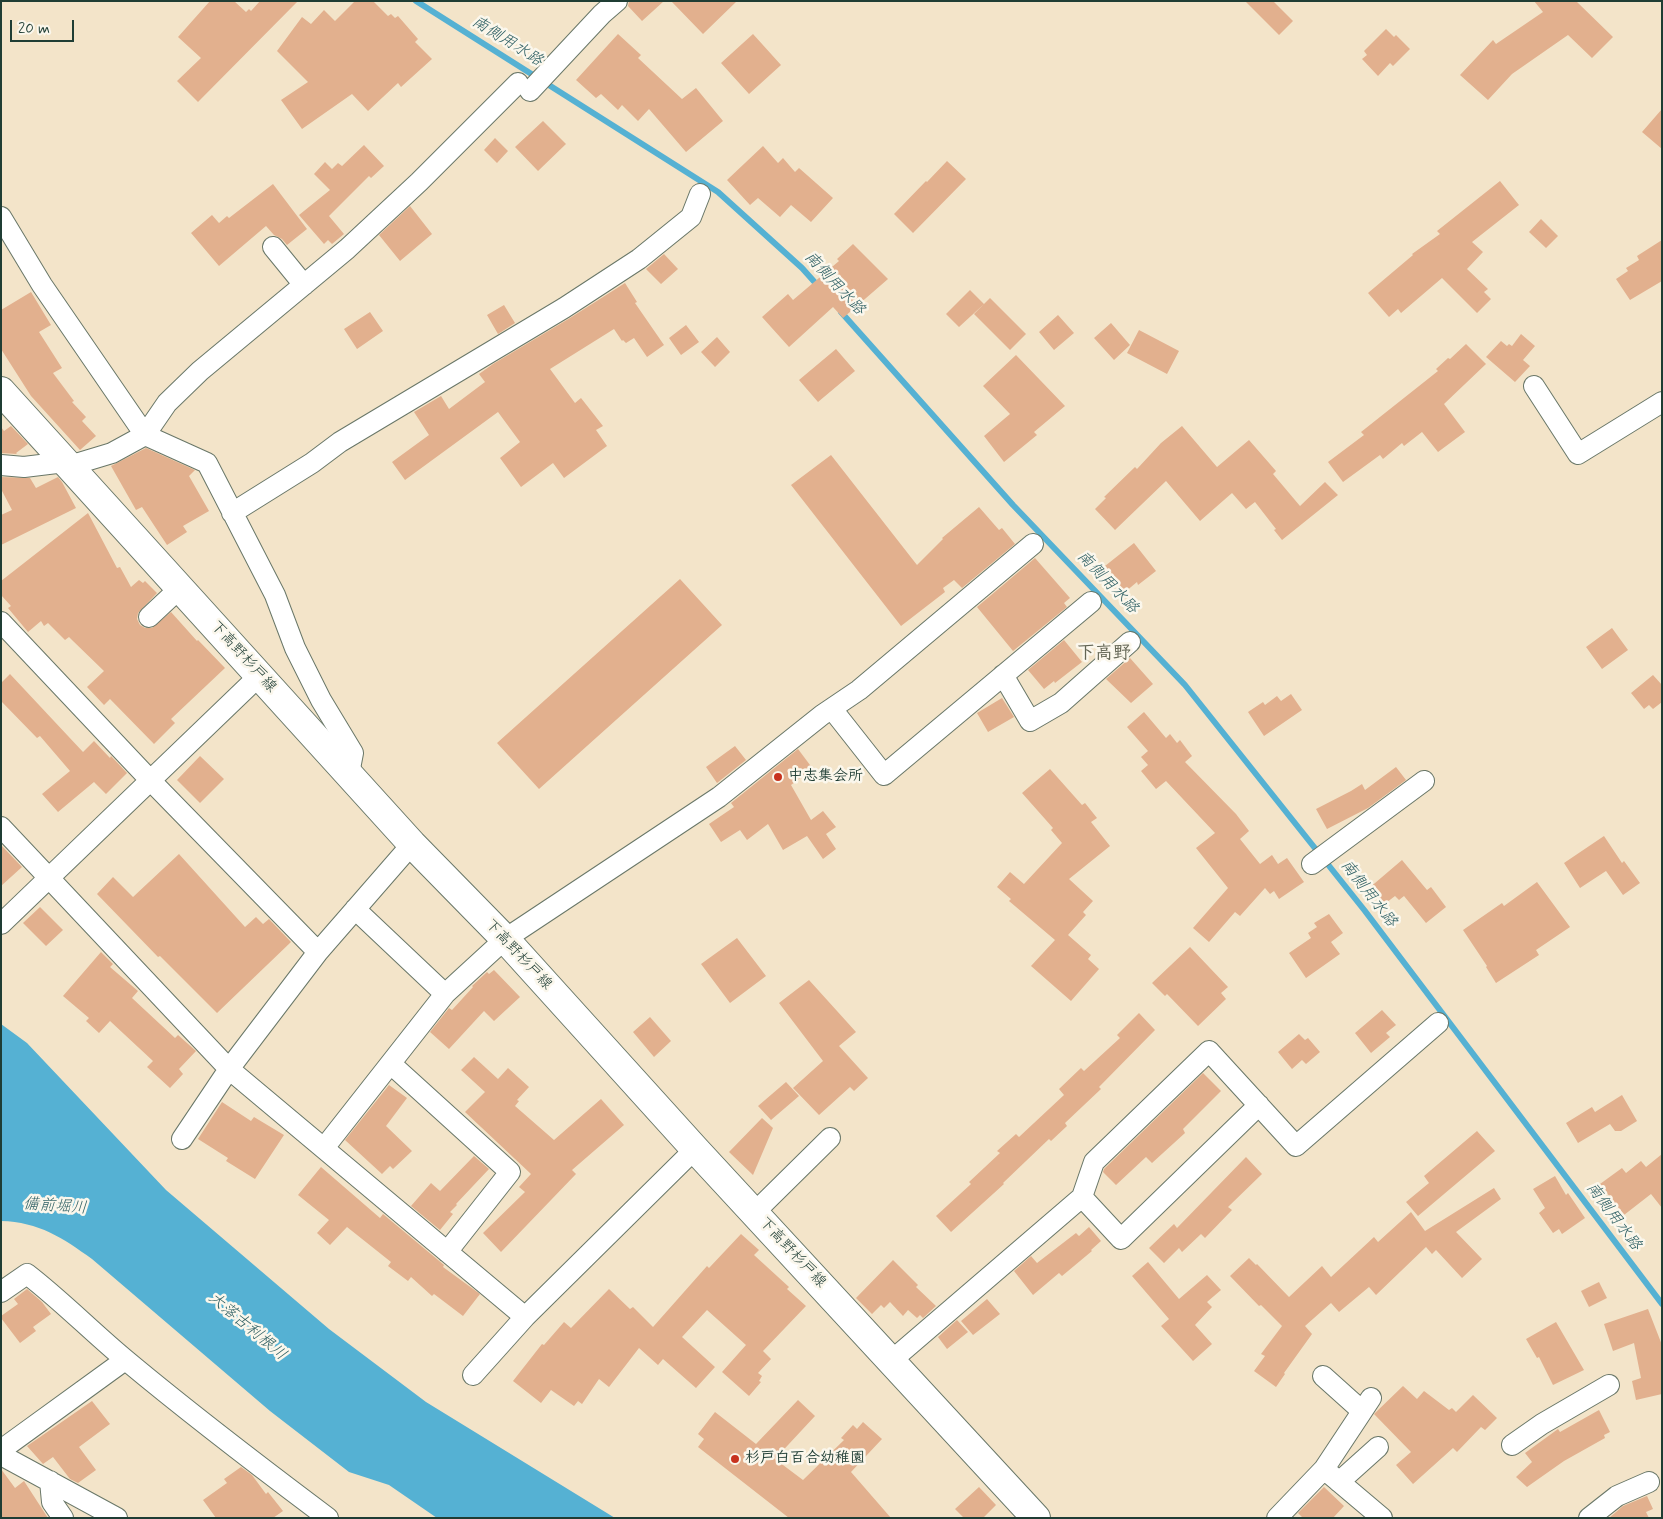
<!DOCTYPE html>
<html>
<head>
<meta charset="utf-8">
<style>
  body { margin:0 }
  #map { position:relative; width:1663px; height:1519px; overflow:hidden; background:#f3e4c9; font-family:Mynerve,sans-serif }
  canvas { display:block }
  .frame { position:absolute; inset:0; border:2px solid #1f3d34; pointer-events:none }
  .scale { position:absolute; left:10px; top:20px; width:64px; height:22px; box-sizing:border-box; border:2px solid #1f3d34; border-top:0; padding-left:6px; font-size:15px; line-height:18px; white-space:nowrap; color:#1f3d34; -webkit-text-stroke:4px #fbf7ec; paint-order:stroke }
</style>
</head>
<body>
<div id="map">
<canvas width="1663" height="1519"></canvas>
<div class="frame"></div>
<div class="scale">20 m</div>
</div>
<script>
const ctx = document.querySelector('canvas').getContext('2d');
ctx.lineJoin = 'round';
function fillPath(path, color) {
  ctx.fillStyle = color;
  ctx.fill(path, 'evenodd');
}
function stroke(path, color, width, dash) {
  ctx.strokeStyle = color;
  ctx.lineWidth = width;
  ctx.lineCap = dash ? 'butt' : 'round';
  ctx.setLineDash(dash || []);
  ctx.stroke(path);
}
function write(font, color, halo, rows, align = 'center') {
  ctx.font = font + ' Mynerve,"Klee One",sans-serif';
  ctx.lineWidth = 5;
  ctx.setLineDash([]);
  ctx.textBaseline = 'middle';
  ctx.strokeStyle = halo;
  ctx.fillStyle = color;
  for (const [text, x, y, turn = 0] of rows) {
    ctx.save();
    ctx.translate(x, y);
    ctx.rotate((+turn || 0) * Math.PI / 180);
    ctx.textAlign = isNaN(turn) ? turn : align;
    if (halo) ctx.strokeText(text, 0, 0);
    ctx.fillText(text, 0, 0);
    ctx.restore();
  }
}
const water = new Path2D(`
  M 1,1024 L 27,1043 L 166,1190 L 329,1329 L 426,1402 L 615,1518 L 437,1518 L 389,1485 L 349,1472 L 270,1411 L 92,1259 C 63,1238 39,1222 1,1221 Z`);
const stream = new Path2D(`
  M 416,1 L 718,192 L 802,268 L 819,287
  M 841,312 L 1013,505 L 1185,685 L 1365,911 L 1662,1304`);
const building = new Path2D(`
  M 210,1 L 234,1 L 246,12 L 249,9 L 251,11 L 260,1 L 298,1 L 198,102 L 177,81 L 201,58 L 178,37 Z
  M 355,1 L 373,1 L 388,16 L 391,14 L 395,18 L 398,16 L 418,39 L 415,42 L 432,59 L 401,87 L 398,83 L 368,111 L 352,94 L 302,129 L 281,100 L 308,82 L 277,51 L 302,17 L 311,24 L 324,10 L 335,21 Z
  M 629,1 L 664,1 L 642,21 L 628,6 Z
  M 671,1 L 737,1 L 703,34 Z
  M 1245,1 L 1273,1 L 1293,21 L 1279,35 Z
  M 1534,1 L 1576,1 L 1613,37 L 1592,58 L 1568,35 L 1512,74 L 1488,100 L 1460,75 L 1493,40 L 1496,44 L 1543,12 Z
  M 1386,29 L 1394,37 L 1396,35 L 1410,49 L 1393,66 L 1390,63 L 1378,76 L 1362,59 L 1367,55 L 1364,51 Z
  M 618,34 L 641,55 L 638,58 L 682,99 L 696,88 L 723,121 L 686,152 L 649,109 L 638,121 L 622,105 L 618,110 L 601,94 L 596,98 L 576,80 Z
  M 753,34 L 781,65 L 749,94 L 721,63 Z
  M 1662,109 L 1662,149 L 1642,132 Z
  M 543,121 L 566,144 L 538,171 L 515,147 Z
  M 495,138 L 508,151 L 497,163 L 484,150 Z
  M 364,145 L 384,166 L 371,178 L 369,176 L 329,216 L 344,234 L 332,244 L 328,240 L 324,244 L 299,215 L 330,190 L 314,174 L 325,162 L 332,169 L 338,163 L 342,166 Z
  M 763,146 L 778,163 L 783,158 L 795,172 L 799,168 L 833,198 L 811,222 L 791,205 L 780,217 L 758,198 L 750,205 L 727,180 Z
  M 947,161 L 966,179 L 913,233 L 894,214 L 926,181 L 927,182 Z
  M 1500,181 L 1519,205 L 1472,242 L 1483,252 L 1467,269 L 1488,289 L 1484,292 L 1491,299 L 1477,313 L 1442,278 L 1401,313 L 1398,309 L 1389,317 L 1368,293 L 1413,255 L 1412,254 L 1440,234 L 1437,231 Z
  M 273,184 L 307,229 L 287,245 L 282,239 L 274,235 L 266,226 L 219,266 L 191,233 L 212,215 L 219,223 L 227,216 L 229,218 Z
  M 410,206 L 432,234 L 400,261 L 379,235 Z
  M 1541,219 L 1558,236 L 1546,248 L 1529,232 Z
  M 1662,240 L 1662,281 L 1630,300 L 1616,279 L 1628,271 L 1626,268 L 1639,260 L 1637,256 Z
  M 853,244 L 888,279 L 843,318 L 833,307 L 789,347 L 762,317 L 788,294 L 793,300 L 839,261 L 837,259 Z
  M 664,254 L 678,269 L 661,284 L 646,269 Z
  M 625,283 L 637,302 L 635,303 L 664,345 L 647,357 L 634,338 L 626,343 L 623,340 L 622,341 L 614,329 L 550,369 L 575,403 L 581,398 L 603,426 L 596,430 L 607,446 L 564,478 L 553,463 L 521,487 L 500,458 L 520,442 L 498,412 L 405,480 L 392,462 L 429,435 L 414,412 L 441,396 L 449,409 L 485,382 L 479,374 L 493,364 L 570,318 Z
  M 970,290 L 984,304 L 959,327 L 946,314 Z
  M 31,292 L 51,325 L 39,332 L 62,368 L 53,373 L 74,401 L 72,402 L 86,417 L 82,421 L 96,436 L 80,450 L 31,396 L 1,349 L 1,310 Z
  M 990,298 L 1026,334 L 1010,350 L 974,314 Z
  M 504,305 L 515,323 L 498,334 L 487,315 Z
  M 370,312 L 383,331 L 357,349 L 344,329 Z
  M 1058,315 L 1074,333 L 1054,350 L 1039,332 Z
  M 1111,323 L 1130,345 L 1114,360 L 1094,338 Z
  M 686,325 L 699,342 L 681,355 L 669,338 Z
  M 1139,330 L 1179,351 L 1167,374 L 1127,353 Z
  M 1521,334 L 1535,346 L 1523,360 L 1530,366 L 1515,382 L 1486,357 L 1501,341 L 1507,346 L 1509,344 L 1512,346 Z
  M 717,337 L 730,352 L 715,367 L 701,352 Z
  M 1466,344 L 1486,364 L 1444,404 L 1465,432 L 1438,452 L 1422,432 L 1404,446 L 1402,443 L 1383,459 L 1380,455 L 1343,482 L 1328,462 L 1364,435 L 1361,432 L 1438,371 L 1436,369 L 1448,358 L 1450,359 Z
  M 836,349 L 855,371 L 818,402 L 799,380 Z
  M 1016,355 L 1065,406 L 1034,432 L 1037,435 L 1004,462 L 984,436 L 1010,414 L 983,386 Z
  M 11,426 L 28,444 L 16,453 L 17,454 L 1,453 L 1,427 L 4,431 Z
  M 1182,426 L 1217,467 L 1249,440 L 1276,471 L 1273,474 L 1300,506 L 1325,482 L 1338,495 L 1282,540 L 1274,530 L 1276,529 L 1255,502 L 1246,509 L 1232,493 L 1200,521 L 1166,481 L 1115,530 L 1095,509 L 1106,498 L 1104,497 L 1135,467 L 1137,469 L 1161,443 Z
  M 146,448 L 195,470 L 189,476 L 209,511 L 183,526 L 187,532 L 167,545 L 142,507 L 136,510 L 111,466 Z
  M 831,455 L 917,565 L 943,539 L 942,538 L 979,507 L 999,530 L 1002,528 L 1015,544 L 962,588 L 954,580 L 943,588 L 945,592 L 901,626 L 791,485 Z
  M 1,477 L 30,478 L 36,488 L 58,477 L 62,482 L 76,508 L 1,545 L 1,515 L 12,510 L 1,489 Z
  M 88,513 L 117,568 L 120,567 L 131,587 L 139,580 L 143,583 L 145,581 L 157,593 L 138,613 L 137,619 L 140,625 L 145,628 L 152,628 L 171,612 L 197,641 L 198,640 L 225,668 L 171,719 L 175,723 L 154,744 L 110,699 L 104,705 L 87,687 L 104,671 L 73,641 L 69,637 L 65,640 L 48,623 L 44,626 L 41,621 L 28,632 L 8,608 L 11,606 L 1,595 L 1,581 Z
  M 1134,543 L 1156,571 L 1138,585 L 1137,582 L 1125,592 L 1105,566 Z
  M 1035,558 L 1070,598 L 1064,603 L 1067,607 L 1013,651 L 977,607 Z
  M 680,579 L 722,625 L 539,789 L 497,743 Z
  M 1612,628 L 1628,650 L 1602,669 L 1586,647 Z
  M 1064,640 L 1082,662 L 1055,683 L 1054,681 L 1044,689 L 1028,670 Z
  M 1130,658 L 1153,684 L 1131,703 L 1106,679 Z
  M 10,674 L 83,752 L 94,741 L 110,758 L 111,756 L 127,773 L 106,794 L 94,782 L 58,812 L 42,794 L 70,771 L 40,736 L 37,738 L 1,701 L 1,683 Z
  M 1653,675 L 1662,685 L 1662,702 L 1653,709 L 1649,705 L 1644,709 L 1631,693 Z
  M 1291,694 L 1302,710 L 1264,736 L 1248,712 L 1263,702 L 1265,705 L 1277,696 L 1281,701 Z
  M 1002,698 L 1014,717 L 988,732 L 977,713 Z
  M 1144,712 L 1166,738 L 1170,734 L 1177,743 L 1180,740 L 1192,756 L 1185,762 L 1236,814 L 1249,831 L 1240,839 L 1260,864 L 1272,855 L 1278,864 L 1287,858 L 1304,882 L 1279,899 L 1274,891 L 1270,894 L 1265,888 L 1240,916 L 1235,912 L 1209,942 L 1193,928 L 1228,888 L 1196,848 L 1215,833 L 1166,781 L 1156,789 L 1141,771 L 1148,765 L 1141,757 L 1148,751 L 1127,727 Z
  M 735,746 L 746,760 L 717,783 L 706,767 Z
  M 798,749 L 813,769 L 791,785 L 811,820 L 823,811 L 836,827 L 826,834 L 836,849 L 823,859 L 807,836 L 783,850 L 768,824 L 747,840 L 740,830 L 721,842 L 709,824 L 734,807 L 731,803 Z
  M 200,756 L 224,779 L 200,803 L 177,780 Z
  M 1396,767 L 1406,780 L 1368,808 L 1327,829 L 1316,809 L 1351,791 L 1362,784 L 1365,790 Z
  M 1050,769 L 1082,805 L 1085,803 L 1097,818 L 1091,822 L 1110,846 L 1069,879 L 1093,901 L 1083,912 L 1086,915 L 1068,935 L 1091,955 L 1088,959 L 1099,969 L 1071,1001 L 1031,966 L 1055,940 L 1009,901 L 1011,899 L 997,887 L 1010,872 L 1024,884 L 1062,843 L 1051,830 L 1053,828 L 1022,793 Z
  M 1604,836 L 1622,863 L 1624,861 L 1640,883 L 1623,895 L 1606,871 L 1580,888 L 1564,863 Z
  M 1,845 L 22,867 L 1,886 Z
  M 179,854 L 245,927 L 256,917 L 263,924 L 269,919 L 291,942 L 217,1013 L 160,956 L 158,957 L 97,894 L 113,877 L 133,897 Z
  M 1402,860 L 1427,890 L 1431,887 L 1446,907 L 1426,923 L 1404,896 L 1399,900 L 1395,896 L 1382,906 L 1368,889 Z
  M 1537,882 L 1570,927 L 1536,950 L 1539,955 L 1496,983 L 1486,967 L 1487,966 L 1463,930 L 1502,903 L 1504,906 Z
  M 40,907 L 63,930 L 46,946 L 23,923 Z
  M 1329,914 L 1343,933 L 1331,942 L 1340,954 L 1306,978 L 1289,953 L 1311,938 L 1308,933 L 1317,927 L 1314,923 Z
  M 737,938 L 766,976 L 730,1003 L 701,964 Z
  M 1190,947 L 1228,987 L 1221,993 L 1226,999 L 1198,1026 L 1167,994 L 1165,996 L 1152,983 Z
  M 101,952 L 113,964 L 110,967 L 138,991 L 132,998 L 175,1038 L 178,1035 L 196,1051 L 179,1069 L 183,1074 L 170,1088 L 147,1067 L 153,1061 L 110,1021 L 99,1033 L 86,1021 L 89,1018 L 63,996 Z
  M 494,970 L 520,997 L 494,1021 L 484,1011 L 449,1049 L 430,1032 L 449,1008 L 452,1010 L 473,987 L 472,986 L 487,972 L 489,974 Z
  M 809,980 L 856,1032 L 839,1046 L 868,1078 L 854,1091 L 850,1087 L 819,1115 L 793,1088 L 823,1061 L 779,1003 Z
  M 1382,1010 L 1396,1025 L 1386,1033 L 1390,1037 L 1371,1053 L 1355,1033 Z
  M 1139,1013 L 1155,1030 L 1099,1087 L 1101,1089 L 1065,1123 L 1067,1126 L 1051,1141 L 1049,1139 L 1003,1183 L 1004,1184 L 951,1232 L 936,1216 L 971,1184 L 969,1182 L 1000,1153 L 997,1151 L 1016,1134 L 1019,1137 L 1064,1095 L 1059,1089 L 1081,1068 L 1084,1071 L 1120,1038 L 1117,1035 Z
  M 650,1017 L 671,1041 L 654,1057 L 633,1032 Z
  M 1299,1034 L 1305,1040 L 1308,1038 L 1320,1052 L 1306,1064 L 1302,1060 L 1292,1069 L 1278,1052 Z
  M 474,1057 L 498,1079 L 508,1068 L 529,1087 L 517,1100 L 519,1101 L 515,1106 L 554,1140 L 601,1099 L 624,1125 L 572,1170 L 576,1174 L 501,1252 L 483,1233 L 525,1192 L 519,1187 L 531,1174 L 465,1112 L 485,1092 L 461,1070 Z
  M 1203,1073 L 1221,1091 L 1183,1129 L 1185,1133 L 1152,1163 L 1146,1157 L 1116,1185 L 1103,1172 L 1104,1169 Z
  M 786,1082 L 799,1096 L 771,1120 L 758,1106 Z
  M 389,1085 L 407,1098 L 386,1126 L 412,1151 L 393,1169 L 390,1166 L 382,1174 L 345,1140 Z
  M 1622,1095 L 1637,1121 L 1621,1131 L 1615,1131 L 1610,1124 L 1578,1143 L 1566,1123 L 1592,1107 L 1595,1112 Z
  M 222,1102 L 251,1121 L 254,1117 L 284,1135 L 255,1179 L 226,1161 L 228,1158 L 198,1139 Z
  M 762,1118 L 773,1128 L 753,1175 L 729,1152 Z
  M 1477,1131 L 1495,1151 L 1418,1216 L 1406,1202 L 1429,1183 L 1424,1176 Z
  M 1662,1154 L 1662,1208 L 1651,1194 L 1624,1215 L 1600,1184 L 1622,1168 L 1626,1173 L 1641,1161 L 1646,1167 Z
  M 474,1156 L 489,1169 L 456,1204 L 457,1205 L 450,1212 L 453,1214 L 440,1230 L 411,1206 L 431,1183 L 440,1191 Z
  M 1246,1157 L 1262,1174 L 1228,1207 L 1232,1210 L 1205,1238 L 1201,1234 L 1182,1252 L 1179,1248 L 1164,1263 L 1149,1248 L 1174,1224 L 1177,1228 Z
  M 321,1167 L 380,1218 L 383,1214 L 444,1265 L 443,1267 L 480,1294 L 463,1316 L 434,1294 L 432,1296 L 411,1277 L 408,1281 L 388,1266 L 391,1262 L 347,1227 L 330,1245 L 317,1233 L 329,1220 L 298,1195 Z
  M 1555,1176 L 1566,1195 L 1568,1193 L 1585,1218 L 1562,1234 L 1559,1229 L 1553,1233 L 1539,1213 L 1545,1208 L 1533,1189 Z
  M 1494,1188 L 1501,1199 L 1456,1232 L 1482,1259 L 1462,1278 L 1436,1250 L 1432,1254 L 1426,1247 L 1376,1295 L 1369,1287 L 1339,1312 L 1331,1303 L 1305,1326 L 1312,1334 L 1284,1373 L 1285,1374 L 1276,1387 L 1254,1371 L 1265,1356 L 1261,1354 L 1282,1326 L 1261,1305 L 1259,1306 L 1230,1276 L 1249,1258 L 1256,1265 L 1257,1264 L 1289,1297 L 1322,1266 L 1331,1277 L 1374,1237 L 1378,1242 L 1411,1212 L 1425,1231 Z
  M 1089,1227 L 1101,1241 L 1091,1250 L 1092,1251 L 1062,1276 L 1059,1273 L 1033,1295 L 1014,1271 L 1031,1256 L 1037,1263 L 1076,1233 L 1079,1236 Z
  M 741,1234 L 759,1250 L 754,1255 L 789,1287 L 787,1289 L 806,1306 L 763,1351 L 771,1359 L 758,1373 L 762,1376 L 759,1381 L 761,1382 L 749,1396 L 722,1372 L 746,1345 L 707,1310 L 682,1337 L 715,1367 L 696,1388 L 663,1359 L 658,1365 L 639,1348 L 609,1387 L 599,1379 L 582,1404 L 578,1401 L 574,1406 L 551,1390 L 541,1403 L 513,1381 L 542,1344 L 544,1345 L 564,1322 L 571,1328 L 609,1289 L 630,1309 L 633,1307 L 653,1327 L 707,1266 L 709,1268 Z
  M 893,1260 L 918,1285 L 916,1287 L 936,1306 L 923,1318 L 920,1315 L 917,1318 L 908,1310 L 903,1316 L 890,1302 L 884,1308 L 881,1305 L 872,1314 L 856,1298 Z
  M 1148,1262 L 1179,1299 L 1207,1275 L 1221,1290 L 1207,1302 L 1212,1307 L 1195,1325 L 1212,1344 L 1193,1361 L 1161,1326 L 1169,1319 L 1132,1276 Z
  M 1599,1282 L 1607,1298 L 1589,1307 L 1581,1291 Z
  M 27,1289 L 42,1302 L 51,1314 L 33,1327 L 36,1331 L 20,1343 L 1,1318 L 1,1316 L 18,1304 L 14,1299 Z
  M 987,1299 L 1000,1314 L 973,1335 L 961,1321 Z
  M 1648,1309 L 1662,1345 L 1662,1394 L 1636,1400 L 1632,1381 L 1641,1378 L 1634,1343 L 1613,1351 L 1604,1324 Z
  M 957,1320 L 968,1332 L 947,1349 L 938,1337 Z
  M 1556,1322 L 1584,1370 L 1553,1385 L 1539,1357 L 1537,1358 L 1526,1339 Z
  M 1403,1386 L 1417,1399 L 1424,1391 L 1449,1410 L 1452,1408 L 1456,1412 L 1473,1395 L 1497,1418 L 1485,1430 L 1481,1427 L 1457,1452 L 1453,1448 L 1413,1484 L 1396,1465 L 1411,1452 L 1374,1414 Z
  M 798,1400 L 815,1416 L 775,1459 L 803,1480 L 844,1440 L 841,1438 L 853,1425 L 857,1429 L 863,1422 L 882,1439 L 851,1472 L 891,1518 L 789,1518 L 698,1447 L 704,1439 L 698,1434 L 715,1412 L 756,1444 Z
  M 92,1401 L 110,1424 L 79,1447 L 96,1470 L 78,1483 L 70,1479 L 53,1457 L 43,1464 L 27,1446 Z
  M 1599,1410 L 1610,1432 L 1604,1435 L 1605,1438 L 1564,1461 L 1527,1487 L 1516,1477 L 1532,1462 L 1525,1453 L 1558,1429 L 1560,1432 Z
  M 241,1467 L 252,1475 L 266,1494 L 268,1492 L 283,1511 L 273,1518 L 216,1518 L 203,1500 L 227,1483 L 224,1479 Z
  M 1,1469 L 15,1488 L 24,1481 L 48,1518 L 1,1518 Z
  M 979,1487 L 996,1505 L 983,1518 L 964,1518 L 955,1509 Z
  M 1324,1487 L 1344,1506 L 1333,1518 L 1303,1518 L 1298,1513 Z
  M 1647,1496 L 1653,1509 L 1646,1512 L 1649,1518 L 1609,1518 L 1623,1506 Z`);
const street = new Path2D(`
  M 530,91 L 602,14 L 617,1
  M 1,217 L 42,285 L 145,435 L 207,463 L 275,595 L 295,648 L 321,700 L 353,753 L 349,774
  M 273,247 L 304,285
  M 1534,386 L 1578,454 L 1662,402
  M 1,465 L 24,467 L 65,462
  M 69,466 L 112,453 L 145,435 L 167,403 L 200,371 L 347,249 L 419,182 L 518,83
  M 232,513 L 312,463 L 340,442 L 564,308 L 639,259 L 691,217 L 700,194
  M 149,617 L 180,588
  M 1,622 L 151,781 L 318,952
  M 1003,675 L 1030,721 L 1061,703 L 1130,642
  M 832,709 L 884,775 L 1091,602
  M 1,827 L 229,1069 L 525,1317
  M 1312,864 L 1424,781
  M 355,909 L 445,994
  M 1,924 L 260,675
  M 391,1064 L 510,1172 L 447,1252
  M 182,1139 L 229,1069 L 318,952 L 412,844
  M 324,1148 L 445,994 L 505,939 L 719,797 L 822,715 L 859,690 L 1033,544
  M 1082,1197 L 1121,1239 L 1259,1105
  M 754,1213 L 830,1138
  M 1,1292 L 27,1274 C 62,1301 93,1333 127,1361 C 193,1416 260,1467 328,1518
  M 891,1361 L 1082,1197 L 1094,1162 L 1209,1051 L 1296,1146 L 1438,1023
  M 473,1375 L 525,1317 L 695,1149
  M 1323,1376 L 1362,1411
  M 1512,1445 L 1542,1424 L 1609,1385
  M 1,1450 L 125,1360
  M 1,1455 L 117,1518
  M 1324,1469 L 1371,1398
  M 50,1481 L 52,1502 L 63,1518
  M 1339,1482 L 1378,1447
  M 1277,1518 L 1324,1469 L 1382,1518
  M 1589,1518 L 1617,1496 L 1649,1482`);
const secondary = new Path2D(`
  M 1,391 L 412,844 L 505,939 L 695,1149 L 1036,1518`);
const markers = [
  [778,777,5,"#c8321e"],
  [735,1459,5,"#c8321e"]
];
const streetNames = [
  ["下高野杉戸線",243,657,48],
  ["下高野杉戸線",518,955,47],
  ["下高野杉戸線",792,1253,47]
];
const poiNames = [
  ["中志集会所",788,777],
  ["杉戸白百合幼稚園",745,1459]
];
const waterNames = [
  ["南側用水路",507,42,32],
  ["南側用水路",834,284,47],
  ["南側用水路",1107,583,46],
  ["南側用水路",1368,894,52],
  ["備前堀川",55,1207,4],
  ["南側用水路",1613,1217,53],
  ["大落古利根川",247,1327,40]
];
const quarterNames = [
  ["下高野",1104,654]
];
fillPath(water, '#55b1d3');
stroke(stream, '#55b1d3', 6);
fillPath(building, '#e2b08e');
stroke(street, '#697768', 22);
stroke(secondary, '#697768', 30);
stroke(street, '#fff', 20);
stroke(secondary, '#fff', 28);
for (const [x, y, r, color] of markers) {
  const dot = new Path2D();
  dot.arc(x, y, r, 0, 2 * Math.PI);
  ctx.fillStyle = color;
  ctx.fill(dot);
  stroke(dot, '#fbf7ec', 2);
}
write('15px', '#1f3d34', '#fbf7ec', streetNames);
write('bold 15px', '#1f3d34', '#fbf7ec', poiNames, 'left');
write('italic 16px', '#2f6064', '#fbf7ec', waterNames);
write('bold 18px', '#636554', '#fbf7ec', quarterNames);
</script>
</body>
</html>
